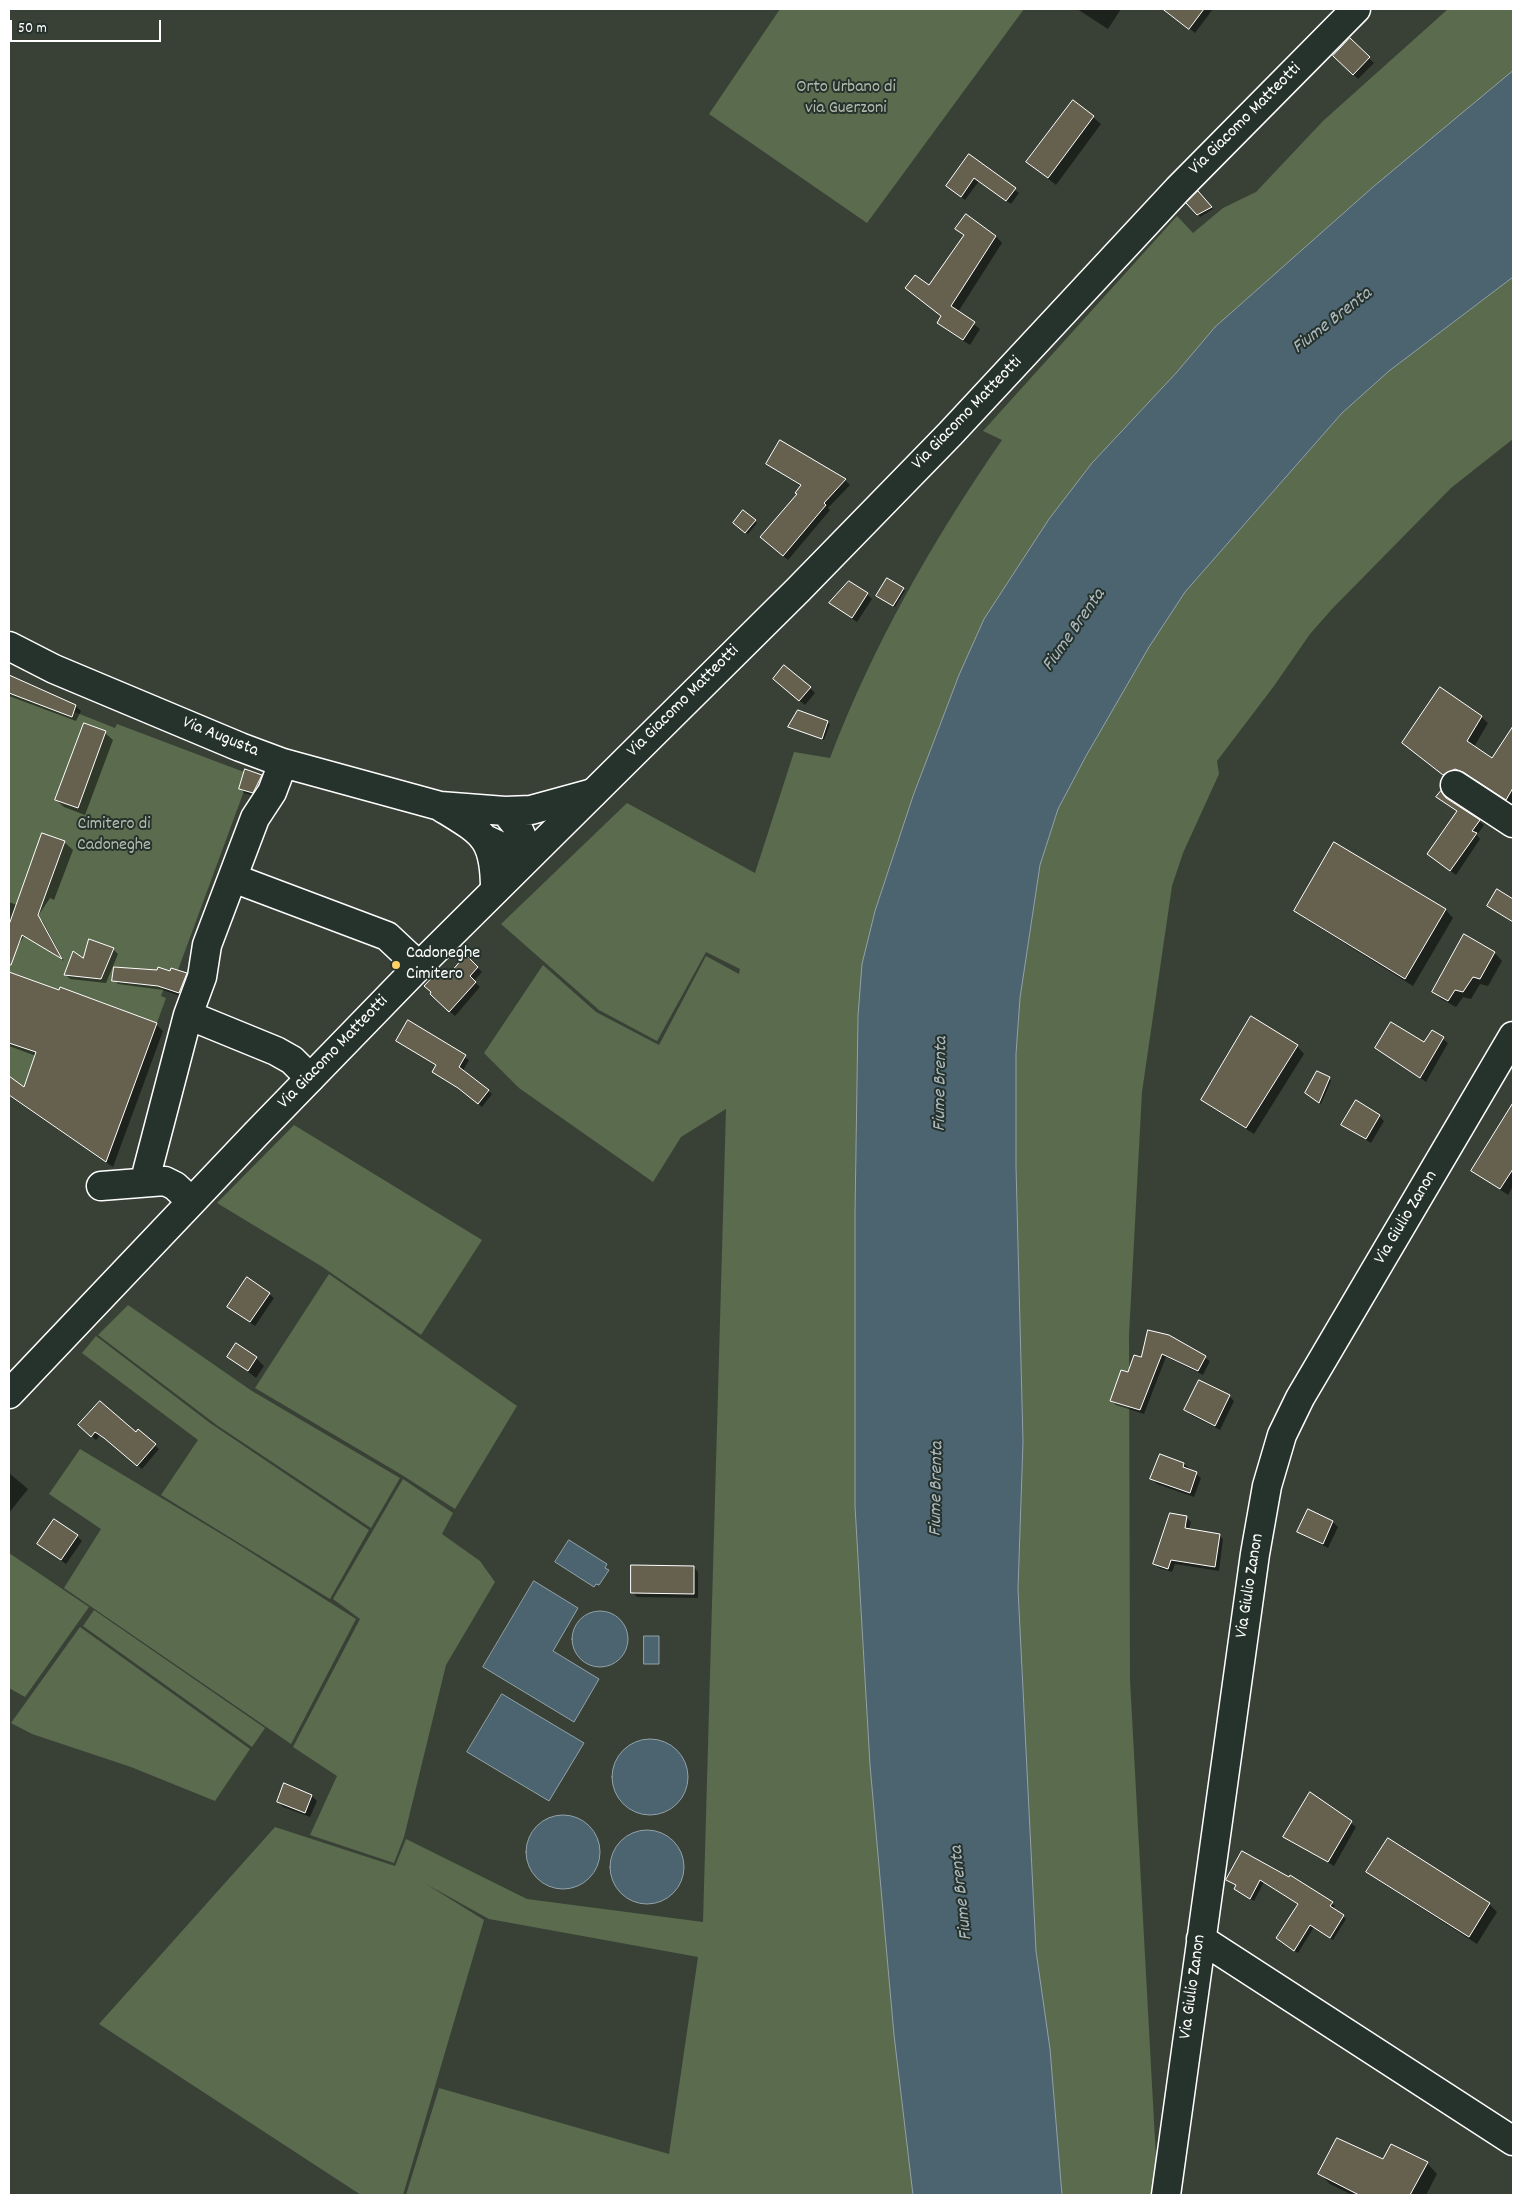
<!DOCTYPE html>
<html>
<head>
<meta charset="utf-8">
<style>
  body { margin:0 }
  #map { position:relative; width:1522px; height:2204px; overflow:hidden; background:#394137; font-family:Dekko,sans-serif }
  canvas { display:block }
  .frame { position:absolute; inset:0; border:10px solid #fff; pointer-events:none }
  .scale { position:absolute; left:10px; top:20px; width:151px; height:22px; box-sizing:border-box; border:2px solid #fff; border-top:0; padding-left:6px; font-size:15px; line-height:18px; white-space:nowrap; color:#fff; -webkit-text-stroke:4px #26332d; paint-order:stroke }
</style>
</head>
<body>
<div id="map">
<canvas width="1522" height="2204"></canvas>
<div class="frame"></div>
<div class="scale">50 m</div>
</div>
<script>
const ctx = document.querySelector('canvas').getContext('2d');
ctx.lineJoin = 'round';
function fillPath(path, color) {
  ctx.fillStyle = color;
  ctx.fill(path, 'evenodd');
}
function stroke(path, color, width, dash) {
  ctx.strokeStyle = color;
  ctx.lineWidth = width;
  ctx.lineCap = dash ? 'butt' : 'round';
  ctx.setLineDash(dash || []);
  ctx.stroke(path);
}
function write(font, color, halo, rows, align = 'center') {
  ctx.font = font + ' Dekko,sans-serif';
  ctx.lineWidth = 4;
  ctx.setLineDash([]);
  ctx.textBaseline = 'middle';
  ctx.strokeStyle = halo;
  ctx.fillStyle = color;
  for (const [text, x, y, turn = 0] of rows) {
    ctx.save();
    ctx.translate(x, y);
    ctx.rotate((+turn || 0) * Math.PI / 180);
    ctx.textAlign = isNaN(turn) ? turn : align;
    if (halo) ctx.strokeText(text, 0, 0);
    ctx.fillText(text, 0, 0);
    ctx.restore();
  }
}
const green = new Path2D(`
  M 780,9 L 1024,9 L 867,223 L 709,114 Z
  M 1448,9 L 1513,9 L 1513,71 L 1373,187 L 1215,327 L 1177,372 L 1092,463 L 1049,519 L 984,619 L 959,675 L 913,796 L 875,911 L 858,1016 L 855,1214 L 855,1506 L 870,1765 L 894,2035 L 913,2195 L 406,2195 L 439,2088 L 669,2154 L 698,1957 L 489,1919 L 426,1884 L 484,1920 L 403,2195 L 361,2195 L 99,2024 L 275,1827 L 395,1866 L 406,1839 L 527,1899 L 703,1922 L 726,1109 L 681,1137 L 653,1182 L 519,1088 L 484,1053 L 543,965 L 596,1012 L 659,1045 L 706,956 L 739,974 L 740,969 L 706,952 L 657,1041 L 599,1010 L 501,924 L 627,803 L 755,873 L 794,752 L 830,758 C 873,645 933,540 1002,440 L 983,431 L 1177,216 L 1193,233 L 1223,208 L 1256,192 L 1323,121 Z
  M 1513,277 L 1513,439 L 1451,488 L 1332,609 L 1310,634 L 1274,686 L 1217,761 L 1219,774 L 1183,853 L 1172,886 L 1142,1092 L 1129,1335 L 1130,1680 L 1158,2195 L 1062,2195 L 1050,2049 L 1036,1951 L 1018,1589 L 1023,1442 L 1016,1166 L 1016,1054 L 1020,998 L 1040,865 L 1058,809 L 1086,756 L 1149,646 L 1185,592 L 1342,413 L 1389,371 Z
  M 9,675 L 74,704 L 72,711 L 115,728 L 117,724 L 244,772 L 245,769 L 265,776 L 258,795 L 244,791 L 178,970 L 190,975 L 184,995 L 164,988 L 161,996 L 166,998 L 106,1162 L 9,1095 Z
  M 294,1125 L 482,1240 L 421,1335 L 321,1266 L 217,1203 Z
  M 329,1274 L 517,1406 L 455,1509 L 402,1475 L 255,1388 Z
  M 128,1305 L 252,1391 L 400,1478 L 371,1528 L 218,1426 L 98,1335 Z
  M 96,1336 L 210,1423 L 369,1530 L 330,1599 L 161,1495 L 198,1440 L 82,1353 Z
  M 80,1449 L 233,1541 L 356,1619 L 291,1744 L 64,1588 L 101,1529 L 49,1494 Z
  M 403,1479 L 453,1513 L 442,1534 L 480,1561 L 495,1582 L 446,1665 L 404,1837 L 394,1863 L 310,1835 L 337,1776 L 293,1747 L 360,1619 L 333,1599 Z
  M 9,1553 L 89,1607 L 25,1697 L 9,1688 Z
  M 94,1610 L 265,1728 L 252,1747 L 83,1626 Z
  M 80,1627 L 250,1749 L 215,1801 L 131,1767 L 32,1734 L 11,1723 Z`);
const water = new Path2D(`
  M 1513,71 L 1513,277 L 1389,371 L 1342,413 L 1185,592 L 1149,647 L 1086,756 L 1058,809 L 1040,865 L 1020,998 L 1016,1054 L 1016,1166 L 1023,1442 L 1018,1589 L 1036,1951 L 1050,2049 L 1062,2195 L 913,2195 L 894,2035 L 870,1765 L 855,1506 L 855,1214 L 858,1016 L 862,964 L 875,911 L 913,796 L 959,675 L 984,619 L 1049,519 L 1092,463 L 1177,372 L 1215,327 L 1373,187 Z
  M 569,1540 L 607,1564 L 605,1568 L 609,1570 L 599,1585 L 596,1584 L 594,1587 L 555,1562 Z
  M 534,1581 L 578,1608 L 553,1651 L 599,1679 L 574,1722 L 483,1667 Z
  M572 1639a28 28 0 1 1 56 0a28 28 0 1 1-56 0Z
  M 644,1636 L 659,1636 L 659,1664 L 644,1664 Z
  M 502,1694 L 584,1743 L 549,1801 L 467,1752 Z
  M612 1777a38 38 0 1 1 76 0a38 38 0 1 1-76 0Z
  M526 1852a37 37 0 1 1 74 0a37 37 0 1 1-74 0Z
  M610 1867a37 37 0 1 1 74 0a37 37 0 1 1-74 0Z`);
const shadow = new Path2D(`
  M 1077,9 L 1121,9 L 1108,29 Z
  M 1166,9 L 1213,9 L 1195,33 Z
  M 1350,40 L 1374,63 L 1358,79 L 1335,56 Z
  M 1093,117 L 1101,124 L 1056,185 L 1028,162 Z
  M 969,156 L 1019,193 L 1011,204 L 979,181 L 965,200 L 952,190 Z
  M 1198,193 L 1213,209 L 1200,217 L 1188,203 Z
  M 957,229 L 996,236 L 1002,243 L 958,312 L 980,329 L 970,345 L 945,329 L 938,322 L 942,317 L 907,288 L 929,287 L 964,236 Z
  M 767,464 L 845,480 L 850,485 L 828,508 L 830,510 L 788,560 L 766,541 L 802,487 Z
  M 743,512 L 757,523 L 748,534 L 735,523 Z
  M 903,589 L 905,591 L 895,607 L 880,598 Z
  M 867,594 L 872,599 L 857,622 L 830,603 Z
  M 9,677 L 76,706 L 81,711 L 76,721 L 9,696 Z
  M 779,684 L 810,688 L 815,693 L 805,705 Z
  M 798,711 L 830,724 L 824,740 L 790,727 Z
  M 1481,717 L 1488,723 L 1474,747 L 1493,759 L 1511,732 L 1513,733 L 1513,805 L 1471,778 L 1463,775 L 1451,781 L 1410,749 Z
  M 105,733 L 113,740 L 85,815 L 64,807 L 56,800 Z
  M 261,776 L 265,780 L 257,797 L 244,793 L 240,788 Z
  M 1438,797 L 1445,797 L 1484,825 L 1477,835 L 1480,839 L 1456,875 L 1428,854 L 1458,812 Z
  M 64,842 L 73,850 L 54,900 L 50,898 L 9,959 L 9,902 L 17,905 Z
  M 1402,882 L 1446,910 L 1453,918 L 1413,986 L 1304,918 L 1296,911 L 1401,885 Z
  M 1497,891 L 1513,901 L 1513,923 L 1488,906 Z
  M 39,918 L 43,922 L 64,961 L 31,939 Z
  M 1464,936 L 1495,953 L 1502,961 L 1488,986 L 1480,984 L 1471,999 L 1463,997 L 1456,1007 L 1441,999 L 1434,992 Z
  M 113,949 L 118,954 L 106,983 L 70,979 L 66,975 L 83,960 Z
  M 466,957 L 482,972 L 474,981 L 480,987 L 455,1016 L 436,999 L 447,978 Z
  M 186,974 L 190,979 L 183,997 L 163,990 L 118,984 L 114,980 Z
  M 18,976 L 156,1024 L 163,1031 L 113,1167 L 9,1096 L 9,1078 L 24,1088 L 36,1056 L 9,1046 L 9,1000 Z
  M 409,1022 L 469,1060 L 463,1071 L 492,1094 L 482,1107 L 464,1092 L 438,1076 L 434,1072 L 437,1066 L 402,1044 Z
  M 1433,1032 L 1448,1043 L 1426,1082 L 1377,1048 L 1424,1044 Z
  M 1297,1046 L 1304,1054 L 1254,1134 L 1211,1107 L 1203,1100 Z
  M 1329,1078 L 1331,1081 L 1321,1104 L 1308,1095 Z
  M 1510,1110 L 1513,1112 L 1513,1186 L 1508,1195 L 1473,1171 Z
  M 1379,1116 L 1384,1121 L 1371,1143 L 1342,1125 Z
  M 269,1294 L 274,1298 L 255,1326 L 229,1307 Z
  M 1168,1336 L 1210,1361 L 1203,1375 L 1166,1357 L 1144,1414 L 1116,1405 L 1111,1401 L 1129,1374 L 1142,1358 Z
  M 229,1357 L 256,1358 L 264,1366 L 256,1378 Z
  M 1229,1396 L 1234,1401 L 1220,1430 L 1191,1415 L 1186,1410 Z
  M 80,1425 L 136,1434 L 139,1431 L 159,1449 L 142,1469 L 109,1441 L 100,1435 L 96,1440 Z
  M 1160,1456 L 1184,1464 L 1201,1478 L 1194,1497 L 1157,1484 L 1152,1479 Z
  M 9,1473 L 28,1489 L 9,1513 Z
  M 1308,1511 L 1333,1522 L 1338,1527 L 1328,1548 L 1304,1536 L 1299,1532 Z
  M 1186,1517 L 1191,1522 L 1189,1530 L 1219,1535 L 1223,1539 L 1219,1571 L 1175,1564 L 1172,1572 L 1159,1568 L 1155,1564 Z
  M 77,1536 L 82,1541 L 66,1564 L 39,1544 Z
  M 694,1567 L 698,1572 L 698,1598 L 637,1597 L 632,1592 Z
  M 285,1785 L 312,1796 L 317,1801 L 310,1817 L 283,1807 L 278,1802 Z
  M 1311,1794 L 1356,1827 L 1334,1866 L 1285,1837 Z
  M 1368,1871 L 1489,1904 L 1497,1912 L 1477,1944 L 1376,1879 Z
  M 1289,1878 L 1332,1903 L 1335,1906 L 1333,1909 L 1346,1919 L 1333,1940 L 1314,1927 L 1298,1953 L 1280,1941 L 1299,1905 L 1264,1882 L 1254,1901 L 1239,1892 L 1237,1886 L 1228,1880 Z
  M 1383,2161 L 1427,2163 L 1437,2174 L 1426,2195 L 1352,2195 L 1330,2184 L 1320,2174 Z`);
const building = new Path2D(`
  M 1163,9 L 1204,9 L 1189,29 Z
  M 1350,38 L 1370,57 L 1353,75 L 1333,56 Z
  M 1073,100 L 1094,116 L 1048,178 L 1026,162 Z
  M 969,154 L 1016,188 L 1006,201 L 974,178 L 961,197 L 946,186 Z
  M 1198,191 L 1212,207 L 1197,215 L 1186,203 Z
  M 966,214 L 996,236 L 951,306 L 975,322 L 963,340 L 937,323 L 941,316 L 905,288 L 915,275 L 929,285 L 964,235 L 955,229 Z
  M 780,440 L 846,479 L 824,503 L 826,505 L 783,556 L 760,537 L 797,494 L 795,493 L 801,485 L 766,464 Z
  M 743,510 L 756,520 L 745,533 L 733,523 Z
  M 887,578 L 904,588 L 893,606 L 876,596 Z
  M 849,581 L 868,593 L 852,618 L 829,603 Z
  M 784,665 L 811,687 L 799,701 L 773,679 Z
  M 9,675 L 76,705 L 72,717 L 9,693 Z
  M 1440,687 L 1482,716 L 1467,741 L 1492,758 L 1513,726 L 1513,788 L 1506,800 L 1463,772 L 1455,769 L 1443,775 L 1402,743 Z
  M 798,710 L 828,721 L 822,739 L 788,727 Z
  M 84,723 L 106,731 L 78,808 L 55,800 Z
  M 245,769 L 262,775 L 253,793 L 239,789 Z
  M 1441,791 L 1446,798 L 1480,820 L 1472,831 L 1477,833 L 1450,871 L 1427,854 L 1457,811 L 1436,797 Z
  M 42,833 L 65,841 L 38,915 L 62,959 L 22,935 L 11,965 L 9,965 L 9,925 Z
  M 1334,842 L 1446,909 L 1405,979 L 1294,911 Z
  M 1497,889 L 1513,899 L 1513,922 L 1487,906 Z
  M 1464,934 L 1495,952 L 1480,979 L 1473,977 L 1463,992 L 1455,990 L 1448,1001 L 1432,992 Z
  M 89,939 L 114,948 L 101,979 L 64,975 L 73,951 L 83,958 Z
  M 466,955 L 478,967 L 470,976 L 476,982 L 449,1012 L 430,994 L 431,992 L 424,986 L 439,970 L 447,976 Z
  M 114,967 L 157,970 L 158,967 L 170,971 L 171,968 L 187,973 L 179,993 L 158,986 L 112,981 Z
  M 9,972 L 59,990 L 60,987 L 157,1023 L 106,1162 L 9,1095 L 9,1076 L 24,1087 L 36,1052 L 9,1043 Z
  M 1251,1016 L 1298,1045 L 1246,1128 L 1201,1100 Z
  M 408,1020 L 466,1055 L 459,1067 L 489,1090 L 478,1104 L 458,1088 L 432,1072 L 436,1065 L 396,1041 Z
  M 1391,1022 L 1424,1042 L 1432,1030 L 1444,1037 L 1420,1078 L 1375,1048 Z
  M 1317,1071 L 1330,1077 L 1319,1103 L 1305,1093 Z
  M 1356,1100 L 1380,1115 L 1366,1139 L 1341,1125 Z
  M 1513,1103 L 1513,1169 L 1500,1189 L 1471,1171 Z
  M 247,1277 L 270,1293 L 250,1322 L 227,1307 Z
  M 1148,1330 L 1169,1335 L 1206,1356 L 1198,1371 L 1162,1354 L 1140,1410 L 1110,1401 L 1121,1370 L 1128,1372 L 1134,1355 L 1141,1357 Z
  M 236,1343 L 257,1357 L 248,1371 L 227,1357 Z
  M 1199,1380 L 1230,1395 L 1215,1426 L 1184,1410 Z
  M 100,1401 L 136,1432 L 138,1429 L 156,1444 L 137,1466 L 104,1438 L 95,1432 L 91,1437 L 78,1425 Z
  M 1160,1454 L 1184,1463 L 1183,1467 L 1197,1472 L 1190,1493 L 1150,1479 Z
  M 1308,1509 L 1333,1521 L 1323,1544 L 1297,1532 Z
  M 1170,1513 L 1187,1516 L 1185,1528 L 1220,1534 L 1215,1567 L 1171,1560 L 1168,1569 L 1153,1564 Z
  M 54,1519 L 78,1535 L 61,1560 L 37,1544 Z
  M 631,1565 L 694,1566 L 694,1594 L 631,1593 Z
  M 284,1783 L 312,1795 L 305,1813 L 277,1802 Z
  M 1310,1792 L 1352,1821 L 1328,1862 L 1283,1837 Z
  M 1388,1838 L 1490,1903 L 1469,1937 L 1366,1872 Z
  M 1242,1851 L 1289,1877 L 1290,1875 L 1333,1902 L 1330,1906 L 1344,1915 L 1330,1938 L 1310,1925 L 1294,1951 L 1276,1938 L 1298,1904 L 1260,1880 L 1250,1899 L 1234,1889 L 1236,1885 L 1226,1880 Z
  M 1337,2138 L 1383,2159 L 1391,2144 L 1428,2162 L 1410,2195 L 1359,2195 L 1318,2174 Z`);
const minor = new Path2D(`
  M 9,646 L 54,669 L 240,747 L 283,763 L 440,806 L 505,811 L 531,810 L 593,793
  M 283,763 L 272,792 L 255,818 L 207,945 L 202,977 L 188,1015 L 276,1051 L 292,1060 L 310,1078
  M 1455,785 L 1513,823
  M 441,807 C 483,833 495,837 495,890
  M 487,840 L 515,853 L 530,855 L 517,826 L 505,811
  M 233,878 L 387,936 L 419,966
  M 148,1181 L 147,1172 L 188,1015
  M 101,1186 L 165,1181 L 175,1186 L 191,1201
  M 1201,1939 L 1513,2141
  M 1166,2195 L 1255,1554 L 1267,1486 L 1282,1435 L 1300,1398 L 1513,1036`);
const major = new Path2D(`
  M 9,1394 L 255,1135 L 419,966 L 798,590 L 950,434 L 1178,189 L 1356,9`);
const markers = [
  [396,965,5,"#ffd166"]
];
const parkNames = [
  ["Orto Urbano di",846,89],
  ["via Guerzoni",846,110],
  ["Cimitero di",114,826],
  ["Cadoneghe",114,847]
];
const streetNames = [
  ["Via Giacomo Matteotti",1246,120,-45],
  ["Via Giacomo Matteotti",968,414,-46],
  ["Via Giacomo Matteotti",684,702,-45],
  ["Via Augusta",220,738,22],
  ["Via Giacomo Matteotti",334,1053,-46],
  ["Via Giulio Zanon",1407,1218,-59],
  ["Via Giulio Zanon",1251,1586,-81],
  ["Via Giulio Zanon",1194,1987,-82]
];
const poiNames = [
  ["Cadoneghe",406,955],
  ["Cimitero",406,976]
];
const waterNames = [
  ["Fiume Brenta",1333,322,-38],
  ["Fiume Brenta",1075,631,-55],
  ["Fiume Brenta",942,1084,-89],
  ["Fiume Brenta",938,1489,-89],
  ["Fiume Brenta",963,1893,-96]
];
fillPath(green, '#5b6b4d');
fillPath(water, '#4b6470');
stroke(water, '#93a2a9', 1);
fillPath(shadow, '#0007');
fillPath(building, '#66614f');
stroke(building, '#fff', 1);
stroke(minor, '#fff', 31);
stroke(major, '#fff', 31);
stroke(minor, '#26332d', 28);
stroke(major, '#26332d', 28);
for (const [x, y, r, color] of markers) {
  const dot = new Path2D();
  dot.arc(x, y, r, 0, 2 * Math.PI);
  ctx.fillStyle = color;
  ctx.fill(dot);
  stroke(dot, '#26332d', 2);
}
write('18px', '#b5bcaf', '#26332d', parkNames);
write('18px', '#fff', '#26332d', streetNames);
write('18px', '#fff', '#26332d', poiNames, 'left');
write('italic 19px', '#aeb9bf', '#26332d', waterNames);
</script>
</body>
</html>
